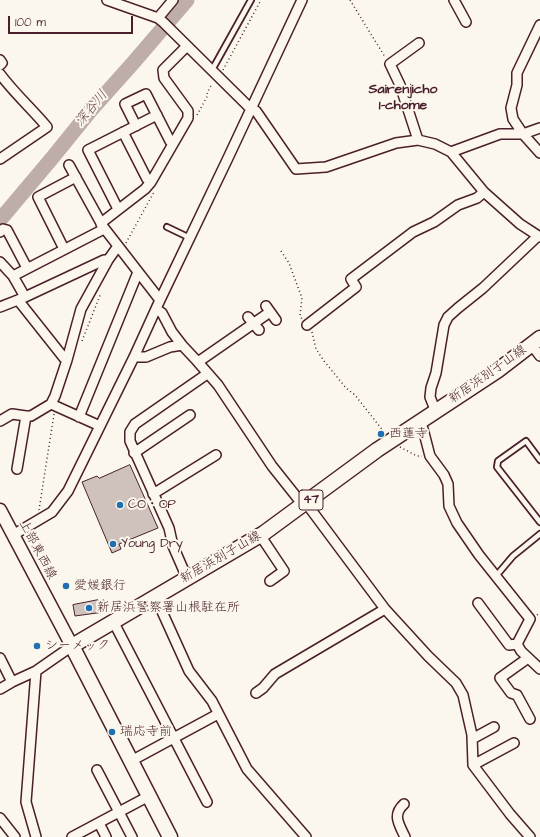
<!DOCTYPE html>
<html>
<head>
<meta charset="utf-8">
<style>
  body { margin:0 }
  #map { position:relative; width:540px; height:837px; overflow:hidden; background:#fbf7ec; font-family:"Architects Daughter",sans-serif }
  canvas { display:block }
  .scale { position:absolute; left:8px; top:16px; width:125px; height:18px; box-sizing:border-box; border:2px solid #4a1f2b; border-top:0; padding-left:5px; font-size:12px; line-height:14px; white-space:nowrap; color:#4a1f2b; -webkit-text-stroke:3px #fbf7ec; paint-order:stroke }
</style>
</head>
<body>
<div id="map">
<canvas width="540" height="837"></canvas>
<div class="scale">100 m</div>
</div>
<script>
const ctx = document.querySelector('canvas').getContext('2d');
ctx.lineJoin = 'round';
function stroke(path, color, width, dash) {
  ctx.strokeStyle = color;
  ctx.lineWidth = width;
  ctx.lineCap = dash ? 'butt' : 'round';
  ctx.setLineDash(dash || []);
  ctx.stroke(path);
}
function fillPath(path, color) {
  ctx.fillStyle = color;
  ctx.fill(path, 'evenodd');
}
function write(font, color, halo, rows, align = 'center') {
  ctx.font = font + ' "Architects Daughter","Klee One",sans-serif';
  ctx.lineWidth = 4;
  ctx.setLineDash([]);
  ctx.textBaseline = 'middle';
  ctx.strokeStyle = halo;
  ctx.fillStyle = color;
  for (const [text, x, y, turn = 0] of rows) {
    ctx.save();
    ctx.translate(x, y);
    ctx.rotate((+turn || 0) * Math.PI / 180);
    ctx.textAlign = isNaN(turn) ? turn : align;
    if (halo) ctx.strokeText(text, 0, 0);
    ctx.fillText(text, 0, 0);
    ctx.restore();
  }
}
const river = new Path2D(`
  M 0,220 L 53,157 L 91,110 L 133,63 L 187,0`);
const building = new Path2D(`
  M 130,465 L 158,528 L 119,544 L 121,549 L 112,553 L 82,482 L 97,476 L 99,478 Z
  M 98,600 L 99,601 L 104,600 L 106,610 L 104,612 L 75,616 L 73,605 Z`);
const path = new Path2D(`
  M 350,0 L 385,57
  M 223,70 L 261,0
  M 197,115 L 208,95 L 207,93 L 212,84
  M 126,243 L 154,192
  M 281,251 L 289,263 L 302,298 L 300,316 L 302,319
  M 312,332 L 316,349 L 324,361 L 346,388 L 355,395 L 384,432
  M 82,341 L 101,293
  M 400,447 L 417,456 L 422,456
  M 39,510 L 54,414
  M 537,615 L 540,613`);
const lane = new Path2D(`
  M 212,70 L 251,0
  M 167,227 L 190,238
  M 540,460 L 526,441 L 498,461 L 497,467 L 540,522
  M 496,576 L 513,556 L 540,534`);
const street = new Path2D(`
  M 107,0 L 158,18 L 163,22 L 251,109 L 256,111 L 296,169 L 326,167 L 396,143 L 418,140 L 435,144 L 451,152 L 484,192 L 520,224 L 540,237
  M 454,0 L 466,22
  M 158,18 L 173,0
  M 540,25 L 517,73 L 517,85 L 511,108 L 513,119 L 523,134 L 540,153
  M 0,60 L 2,63 L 0,65
  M 0,74 C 14,93 32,109 47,127 L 0,159
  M 136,126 L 125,104 L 146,94 L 170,141 L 173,143
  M 123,132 L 147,179 L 151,182
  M 418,140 L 400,85 L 390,64 L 419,43
  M 451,152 L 500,134 L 523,134 L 540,128
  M 69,165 L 101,223 L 145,189 L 151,182 L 188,118 L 188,111 L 164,78 L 163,70 L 187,46
  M 118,209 L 88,150 L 157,115
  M 101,224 L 160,300
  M 0,232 L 3,229 L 7,230 L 27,268
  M 64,249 L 38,197 L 76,177
  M 0,262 L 13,276 L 25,297 L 104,260 L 108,260
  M 13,276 L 104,229
  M 18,300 L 64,358 L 67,360
  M 266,306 L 276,320
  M 0,307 L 23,298
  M 156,309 L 162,313 L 172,332 L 182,345 L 197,361 L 218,385 L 272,466 L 303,505
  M 248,317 L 259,330
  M 307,325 L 356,287 L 351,279 L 413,232 L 434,222 L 458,205 L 477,198 L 484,192
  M 531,344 L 540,356
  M 134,357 L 146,357 L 170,347 L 182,345
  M 198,362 L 270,312
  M 51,404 L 55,396 L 67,360 L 81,309 L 108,260 L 118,246
  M 436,412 L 430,397 L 431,388 L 436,373 L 444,325 L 448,317 L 458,308 L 483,288 L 538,236
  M 26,416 L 31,416 L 51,404 L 100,426
  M 79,417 L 138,272
  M 0,421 L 12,414 L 26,416 L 17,469
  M 420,422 L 423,429 L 430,456 L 444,475 L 448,484 L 449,506 L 457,523 L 479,555 L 530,619 L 517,644 L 521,651 L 540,669
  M 134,453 L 190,415
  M 153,494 L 216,455
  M 306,503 L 385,609 L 428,656 L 456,683 L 463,695 L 472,735 L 473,765 L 510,814 L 530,837
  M 13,535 L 52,512 L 68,491 L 134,357 L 160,300 L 228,158 L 302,0
  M 260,535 L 284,571 L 270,581
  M 187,578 L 173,546 L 169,528 L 130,441 L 130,432 L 135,424 L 207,374
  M 155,596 L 189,671 L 212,701 L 247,769 L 306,837
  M 478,603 L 509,645 L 517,644
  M 113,621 L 207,802
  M 0,658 L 12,682
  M 528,658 L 500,678 L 511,693 L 517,695 L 530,719
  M 0,689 L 12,682 L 36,671 L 72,646
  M 256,693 L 263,688 L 275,674 L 385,609
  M 472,739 L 494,727
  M 131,761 L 218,714
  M 473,765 L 514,743
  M 97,770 L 132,837
  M 404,804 C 392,815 399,824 405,837
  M 0,818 L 15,837
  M 99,823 L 106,837
  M 36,837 L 26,802 L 36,671
  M 72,837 L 149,796`);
const secondary = new Path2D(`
  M 0,510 L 72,646`);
const primary = new Path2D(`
  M 170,837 L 72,646 L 264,533 L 377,450 L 497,371 L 540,338`);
const markers = [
  [381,434,4,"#1f6fb2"],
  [120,505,4,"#1f6fb2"],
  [113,544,4,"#1f6fb2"],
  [66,586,4,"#1f6fb2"],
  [89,608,4,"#1f6fb2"],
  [37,646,4,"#1f6fb2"],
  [112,732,4,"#1f6fb2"]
];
const shields = [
  [311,500,24]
];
const shieldNames = [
  ["47",311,500]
];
const streetNames = [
  ["新居浜別子山線",488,375,-35],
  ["上部東西線",37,550,62],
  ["新居浜別子山線",221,558,-30]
];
const poiNames = [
  ["西蓮寺",389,434],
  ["CO・OP",128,505],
  ["Young Dry",121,544],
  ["愛媛銀行",74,586],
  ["新居浜警察署山根駐在所",97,608],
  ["シーメック",45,646],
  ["瑞応寺前",120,732]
];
const neighbourhoodNames = [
  ["Sairenjicho",403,90],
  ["1-chome",403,106]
];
const waterNames = [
  ["深谷川",92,109,-50]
];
stroke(river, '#bfadaa', 15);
fillPath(building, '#cfc2bc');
stroke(building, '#4a1f2b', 1);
stroke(lane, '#4a1f2b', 8);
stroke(street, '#4a1f2b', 12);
stroke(secondary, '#4a1f2b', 15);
stroke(primary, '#4a1f2b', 17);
stroke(path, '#4a1f2b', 1.5, [1, 3]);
stroke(lane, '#fbf7ec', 4.5);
stroke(street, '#fbf7ec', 9);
stroke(secondary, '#fbf7ec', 12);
stroke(primary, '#fbf7ec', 14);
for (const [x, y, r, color] of markers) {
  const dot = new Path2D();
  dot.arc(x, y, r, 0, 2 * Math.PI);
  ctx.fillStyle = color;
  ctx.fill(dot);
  stroke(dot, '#fbf7ec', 1.5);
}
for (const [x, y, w] of shields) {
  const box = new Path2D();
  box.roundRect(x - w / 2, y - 10, w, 20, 3);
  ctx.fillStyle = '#fbf7ec';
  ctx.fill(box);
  stroke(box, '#4a1f2b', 1);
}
write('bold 12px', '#4a1f2b', null, shieldNames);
write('13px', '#4a1f2b', '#fbf7ec', streetNames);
write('13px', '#4a1f2b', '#fbf7ec', poiNames, 'left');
write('bold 14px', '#4a1f2b', '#fbf7ec', neighbourhoodNames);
write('italic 14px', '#6d4a51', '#fbf7ec', waterNames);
</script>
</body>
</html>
